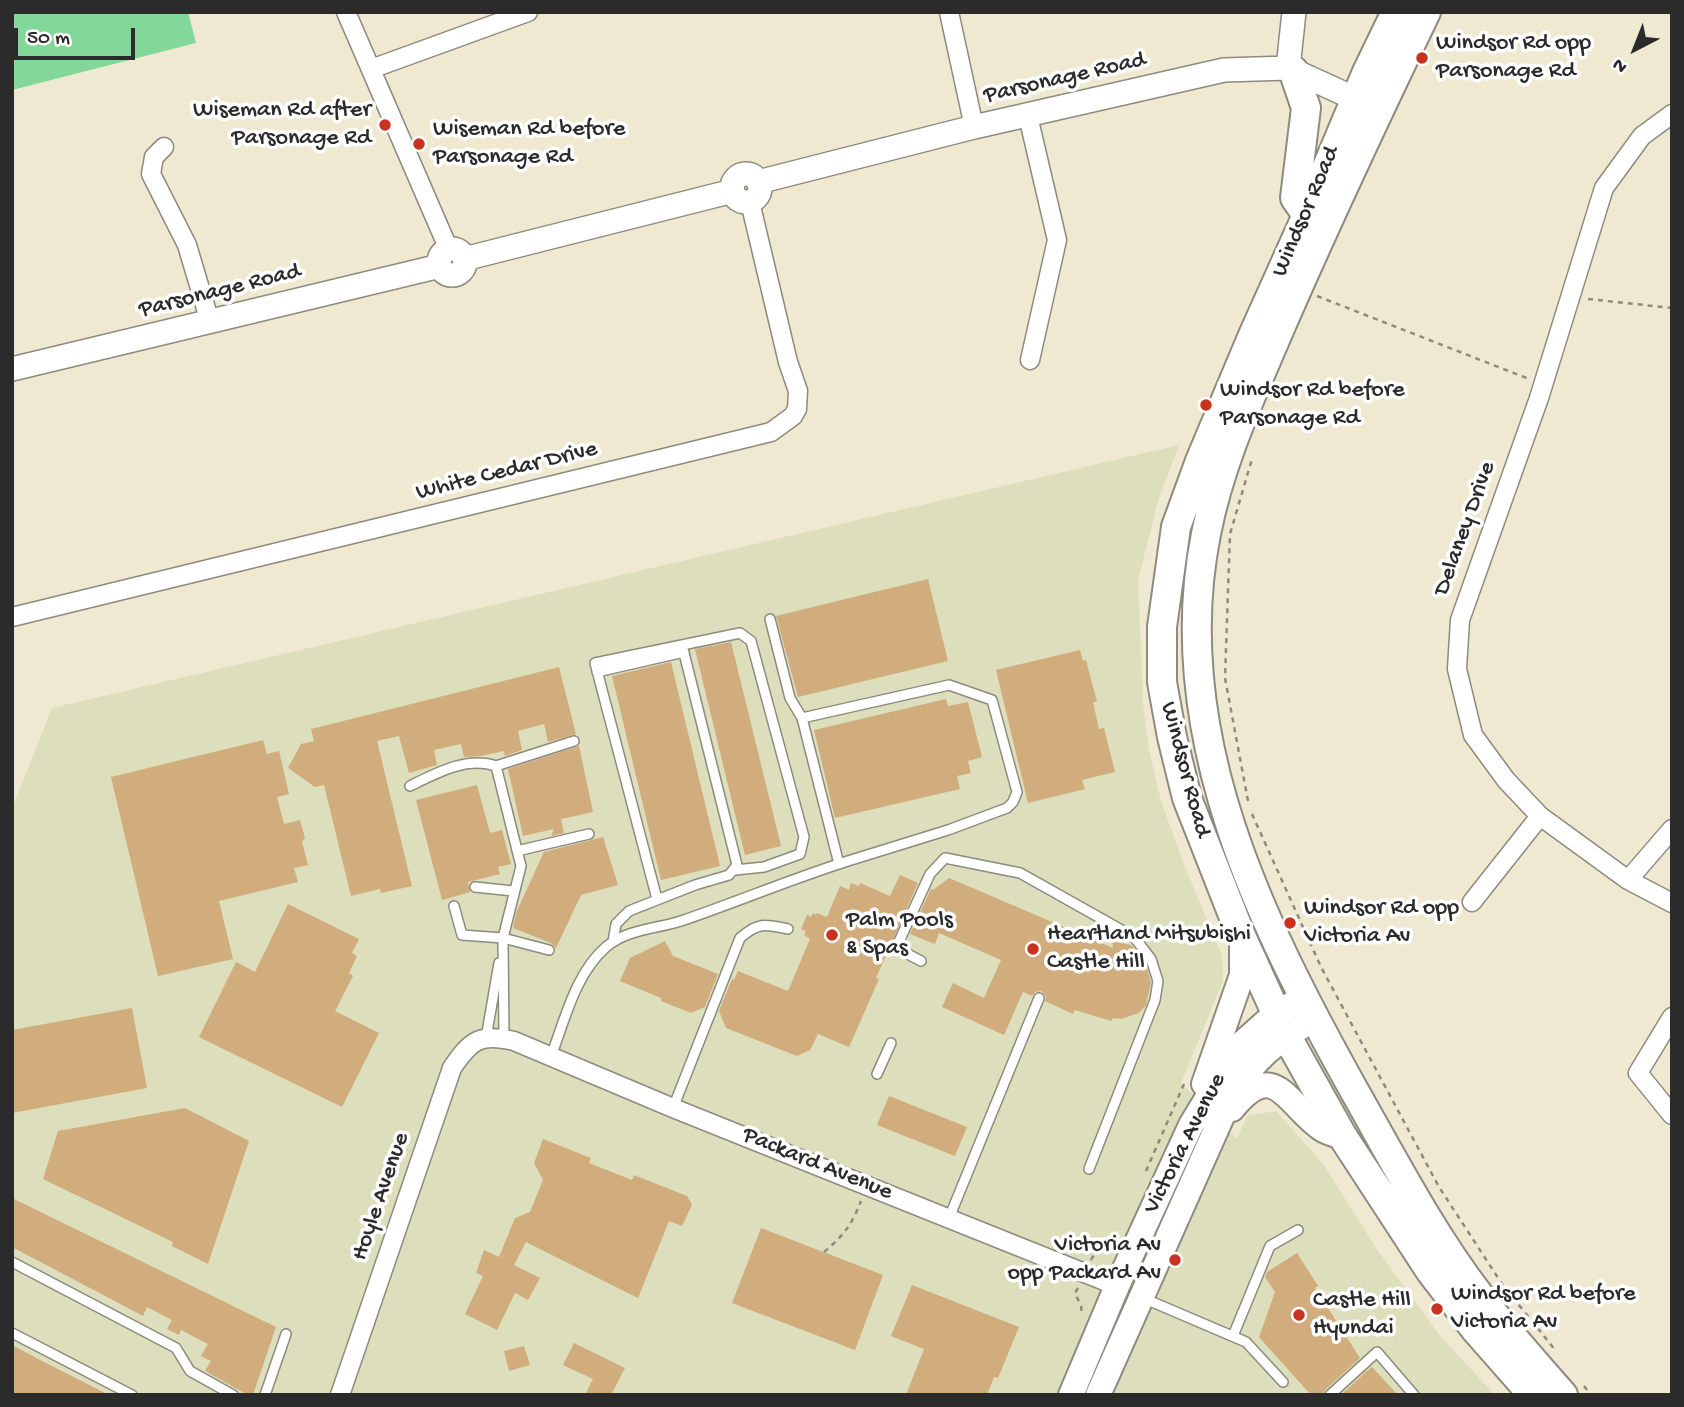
<!DOCTYPE html>
<html>
<head>
<meta charset="utf-8">
<style>
  body { margin:0 }
  #map { position:relative; width:1684px; height:1407px; overflow:hidden; background:#f0e9d1; font-family:"Gochi Hand",sans-serif }
  canvas { display:block }
  .frame { position:absolute; inset:0; border:14px solid #2b2b2b; pointer-events:none }
  .north { position:absolute; left:1600px; top:14px; width:70px; height:70px; -webkit-text-stroke:5px #fff; paint-order:stroke; rotate:222deg; font-size:19px; font-weight:700; line-height:28px; text-align:center; color:#2b2b2b }
  .north::after { content:''; display:block; margin:auto; width:24px; height:32px; background:#2b2b2b; clip-path:polygon(50% 0,100% 100%,50% 72%,0 100%) }
  .scale { position:absolute; left:14px; top:28px; width:121px; height:32px; box-sizing:border-box; border:4px solid #2b2b2b; border-top:0; padding-left:9px; font-size:21px; line-height:24px; white-space:nowrap; color:#2b2b2b; -webkit-text-stroke:5px #fff; paint-order:stroke }
</style>
</head>
<body>
<div id="map">
<canvas width="1684" height="1407"></canvas>
<div class="frame"></div>
<div class="north">N</div>
<div class="scale">50 m</div>
</div>
<script>
const ctx = document.querySelector('canvas').getContext('2d');
ctx.lineJoin = 'round';
function fillPath(path, color) {
  ctx.fillStyle = color;
  ctx.fill(path, 'evenodd');
}
function stroke(path, color, width, dash) {
  ctx.strokeStyle = color;
  ctx.lineWidth = width;
  ctx.lineCap = dash ? 'butt' : 'round';
  ctx.setLineDash(dash || []);
  ctx.stroke(path);
}
function write(font, color, halo, rows, align = 'center') {
  ctx.font = font + ' "Gochi Hand",sans-serif';
  ctx.lineWidth = 7;
  ctx.setLineDash([]);
  ctx.textBaseline = 'middle';
  ctx.strokeStyle = halo;
  ctx.fillStyle = color;
  for (const [text, x, y, turn = 0] of rows) {
    ctx.save();
    ctx.translate(x, y);
    ctx.rotate((+turn || 0) * Math.PI / 180);
    ctx.textAlign = isNaN(turn) ? turn : align;
    if (halo) ctx.strokeText(text, 0, 0);
    ctx.fillText(text, 0, 0);
    ctx.restore();
  }
}
const built = new Path2D(`
  M 1179,445 L 1158,501 L 1138,580 L 1143,703 L 1149,750 L 1161,801 L 1185,867 L 1222,956 L 1223,981 L 1181,1083 L 1237,1139 L 1247,1116 L 1276,1111 L 1324,1165 L 1376,1248 L 1440,1336 L 1495,1395 L 12,1395 L 12,809 L 52,708 Z`);
const green = new Path2D(`
  M 12,12 L 188,12 L 196,43 L 12,90 Z`);
const building = new Path2D(`
  M 928,579 L 948,661 L 798,697 L 776,616 Z
  M 731,642 L 781,846 L 745,855 L 695,649 Z
  M 1080,650 L 1083,661 L 1086,660 L 1097,702 L 1093,702 L 1099,729 L 1104,728 L 1115,772 L 1082,780 L 1085,789 L 1028,803 L 996,670 Z
  M 671,662 L 720,866 L 661,880 L 612,676 Z
  M 559,667 L 576,734 L 548,742 L 544,724 L 518,731 L 522,750 L 505,756 L 504,751 L 481,756 L 464,757 L 461,744 L 434,750 L 437,765 L 409,773 L 399,736 L 377,741 L 412,886 L 381,893 L 380,889 L 351,896 L 324,785 L 315,787 L 288,768 L 301,744 L 314,741 L 311,729 Z
  M 946,699 L 948,706 L 968,702 L 982,757 L 968,761 L 971,773 L 957,776 L 960,789 L 835,818 L 814,730 Z
  M 263,740 L 267,754 L 279,751 L 289,794 L 277,797 L 284,824 L 300,820 L 305,838 L 302,842 L 308,865 L 294,868 L 298,882 L 219,901 L 233,959 L 158,976 L 111,777 Z
  M 579,746 L 593,812 L 561,819 L 564,833 L 551,836 L 554,829 L 523,836 L 508,769 Z
  M 477,785 L 490,833 L 502,830 L 511,864 L 498,867 L 500,874 L 468,882 L 470,892 L 442,900 L 416,800 Z
  M 603,837 L 618,885 L 581,895 L 556,948 L 551,943 L 513,928 L 516,913 L 544,852 Z
  M 900,875 L 918,883 L 876,978 L 879,979 L 849,1047 L 818,1034 L 810,1050 L 797,1056 L 726,1028 L 719,1011 L 732,979 L 734,980 L 738,971 L 788,991 L 810,939 L 804,935 L 806,931 L 801,929 L 807,915 L 811,917 L 813,913 L 816,915 L 817,913 L 827,917 L 840,886 L 849,890 L 851,883 L 859,886 L 860,883 L 890,896 Z
  M 949,878 L 1113,948 L 1112,941 L 1131,945 L 1145,962 L 1151,982 L 1146,1005 L 1139,1013 L 1121,1019 L 1113,1018 L 1111,1021 L 1075,1010 L 1073,1014 L 1045,1001 L 1046,996 L 1041,991 L 1035,992 L 1032,996 L 1023,992 L 1004,1035 L 942,1007 L 953,983 L 984,998 L 1001,960 L 939,933 L 935,944 L 910,934 L 931,889 L 933,890 Z
  M 288,904 L 359,939 L 352,953 L 357,956 L 349,973 L 353,976 L 335,1011 L 379,1033 L 342,1107 L 199,1037 L 236,962 L 255,972 Z
  M 665,941 L 673,956 L 718,974 L 705,1007 L 691,1013 L 661,1001 L 661,998 L 620,981 L 630,958 Z
  M 132,1008 L 147,1088 L 12,1113 L 12,1030 Z
  M 889,1096 L 967,1127 L 955,1156 L 877,1125 Z
  M 185,1108 L 249,1141 L 208,1264 L 172,1246 L 173,1242 L 43,1179 L 58,1131 Z
  M 543,1139 L 591,1158 L 589,1163 L 632,1180 L 634,1175 L 687,1196 L 692,1205 L 682,1226 L 669,1221 L 638,1298 L 526,1242 L 514,1265 L 540,1278 L 528,1300 L 515,1293 L 497,1330 L 465,1314 L 483,1276 L 476,1273 L 484,1250 L 499,1257 L 515,1218 L 530,1212 L 543,1180 L 534,1163 Z
  M 12,1198 L 276,1327 L 253,1395 L 248,1395 L 205,1371 L 211,1361 L 201,1356 L 208,1344 L 181,1330 L 179,1335 L 167,1329 L 172,1320 L 147,1307 L 143,1316 L 12,1247 Z
  M 761,1228 L 883,1275 L 855,1350 L 732,1303 Z
  M 1297,1253 L 1318,1286 L 1315,1288 L 1360,1358 L 1325,1390 L 1323,1395 L 1311,1395 L 1259,1337 L 1275,1292 L 1265,1277 L 1267,1272 Z
  M 912,1285 L 1019,1327 L 998,1378 L 994,1377 L 987,1395 L 906,1395 L 924,1349 L 891,1336 Z
  M 574,1343 L 625,1368 L 611,1395 L 585,1395 L 593,1379 L 563,1365 Z
  M 12,1345 L 44,1362 L 109,1395 L 12,1395 Z
  M 524,1346 L 530,1365 L 509,1371 L 504,1351 Z
  M 1372,1367 L 1398,1395 L 1341,1395 L 1368,1370 Z`);
const path = new Path2D(`
  M 1317,296 L 1529,379
  M 1588,299 L 1672,308
  M 1248,801 L 1225,678 L 1230,534 L 1252,459
  M 1252,814 L 1321,967 L 1439,1187 L 1502,1284 L 1556,1351
  M 1146,1171 L 1184,1084
  M 824,1252 C 844,1235 851,1226 861,1201
  M 1091,1260 L 1096,1251 L 1107,1249 L 1115,1241
  M 1078,1288 L 1075,1293 L 1081,1306 L 1082,1314
  M 1584,1386 L 1591,1395`);
const service = new Path2D(`
  M 770,619 L 790,698 L 802,718
  M 597,672 L 684,652
  M 496,766 L 574,741
  M 410,786 C 436,773 467,756 496,766 L 521,866 L 503,938 L 504,1038
  M 517,851 L 589,834
  M 475,887 L 513,891
  M 657,899 L 595,663 L 740,633 L 751,641 L 804,837 L 800,854 L 764,867 L 735,870
  M 454,906 L 462,935 L 503,938 L 549,950
  M 613,942 L 616,924 L 629,911 L 695,885 L 729,875 L 737,865 L 682,645
  M 921,961 L 896,948 L 930,874 L 945,858 L 1020,873 L 1134,937 L 1151,959 L 1158,981 L 1155,1000 L 1089,1169
  M 486,1038 L 499,963
  M 551,1056 C 565,1020 575,974 606,947 C 627,929 656,929 681,921 C 737,902 791,879 848,861 L 948,830 L 1007,808 L 1013,802 L 1017,792 L 992,700 L 949,685 L 802,718 L 839,864
  M 877,1074 L 891,1043
  M 673,1108 L 740,938 C 758,922 765,924 788,929
  M 949,1218 L 1039,998
  M 12,1262 L 176,1348 L 190,1371 L 233,1395
  M 1143,1298 L 1246,1342 L 1283,1382
  M 12,1333 L 132,1395
  M 1233,1336 L 1270,1246 L 1298,1230
  M 265,1395 L 286,1334
  M 1330,1395 L 1377,1352 L 1414,1395`);
const minor = new Path2D(`
  M 346,12 L 449,250
  M 949,12 L 974,127
  M 371,69 L 528,12
  M 1672,114 L 1642,136 L 1604,188 L 1539,398 L 1460,620 L 1457,669 L 1473,735 L 1506,780 L 1540,816 L 1628,880 L 1672,903
  M 1028,116 L 1057,240 L 1030,360
  M 164,147 L 154,157 L 151,174 L 187,245 L 210,322
  M 12,617 L 771,432 L 793,416 L 797,409 L 798,391 L 788,362 L 750,202
  M 1628,880 L 1672,829
  M 1472,902 L 1540,816
  M 1672,1017 L 1638,1073 L 1672,1115
  M 340,1395 L 452,1068 C 471,1040 480,1033 514,1041 L 673,1108 L 1117,1286`);
const tertiary = new Path2D(`
  M 1288,68 L 1294,12
  M732 188a14 14 0 1 1 28 0a14 14 0 1 1-28 0Z
  M 758,182 L 974,127 L 1224,70 L 1288,68 L 1371,106
  M439 262a13 13 0 1 1 26 0a13 13 0 1 1-26 0Z
  M 464,259 L 733,191
  M 12,369 L 440,266`);
const secondary = new Path2D(`
  M 1204,1084 L 1242,975 L 1242,938
  M 1232,1109 C 1276,1056 1286,1105 1322,1129 C 1328,1133 1337,1135 1343,1137
  M 1071,1395 L 1117,1286 L 1191,1125 L 1239,1046 L 1276,1013 L 1303,998
  M 1098,1395 L 1231,1096 C 1254,1059 1276,1041 1314,1019`);
const primary = new Path2D(`
  M 1396,12 L 1367,72 L 1307,215 L 1254,333 L 1200,461 L 1176,527 L 1162,627 L 1162,682 L 1172,737 L 1187,798 L 1242,938 L 1286,1035 L 1343,1137 L 1431,1272 L 1475,1329 L 1533,1395
  M 1426,12 C 1376,116 1327,220 1281,326 C 1252,394 1220,461 1206,534 C 1166,733 1261,924 1355,1092 C 1394,1161 1431,1232 1479,1295 C 1505,1330 1534,1362 1563,1395
  M 1293,70 L 1306,108 L 1295,198 L 1307,215`);
const markers = [
  [1422,58,7,"#c8321e"],
  [385,125,7,"#c8321e"],
  [419,144,7,"#c8321e"],
  [1206,405,7,"#c8321e"],
  [1290,923,7,"#c8321e"],
  [832,935,7,"#c8321e"],
  [1033,949,7,"#c8321e"],
  [1175,1260,7,"#c8321e"],
  [1437,1309,7,"#c8321e"],
  [1299,1315,7,"#c8321e"]
];
const poiNames = [
  ["Windsor Rd opp",1436,44],
  ["Parsonage Rd",1436,72],
  ["Wiseman Rd after",371,111,"right"],
  ["Parsonage Rd",371,139,"right"],
  ["Wiseman Rd before",433,130],
  ["Parsonage Rd",433,158],
  ["Windsor Rd before",1220,391],
  ["Parsonage Rd",1220,419],
  ["Windsor Rd opp",1304,909],
  ["Victoria Av",1304,937],
  ["Palm Pools",846,921],
  ["& Spas",846,949],
  ["Heartland Mitsubishi",1047,935],
  ["Castle Hill",1047,963],
  ["Victoria Av",1161,1246,"right"],
  ["opp Packard Av",1161,1274,"right"],
  ["Windsor Rd before",1451,1295],
  ["Victoria Av",1451,1323],
  ["Castle Hill",1313,1301],
  ["Hyundai",1313,1329]
];
const streetNames = [
  ["Parsonage Road",1065,79,-13],
  ["Windsor Road",1307,212,-67],
  ["Parsonage Road",220,292,-14],
  ["White Cedar Drive",507,472,-14],
  ["Delaney Drive",1466,529,-70],
  ["Windsor Road",1184,770,75],
  ["Victoria Avenue",1186,1144,-63],
  ["Packard Avenue",817,1165,22],
  ["Hoyle Avenue",382,1197,-71]
];
fillPath(built, '#dcdebc');
fillPath(green, '#83d799');
fillPath(building, '#d1ac7d');
stroke(service, '#8e8a7e', 12);
stroke(minor, '#8e8a7e', 21);
stroke(tertiary, '#8e8a7e', 26);
stroke(secondary, '#8e8a7e', 28);
stroke(primary, '#8e8a7e', 32);
stroke(path, '#8e8a7e', 2.5, [5, 5]);
stroke(service, '#fff', 9);
stroke(minor, '#fff', 18);
stroke(tertiary, '#fff', 23);
stroke(secondary, '#fff', 24);
stroke(primary, '#fff', 28);
for (const [x, y, r, color] of markers) {
  const dot = new Path2D();
  dot.arc(x, y, r, 0, 2 * Math.PI);
  ctx.fillStyle = color;
  ctx.fill(dot);
  stroke(dot, '#fff', 2.5);
}
write('24px', '#2b2b2b', '#fff', poiNames, 'left');
write('24px', '#2b2b2b', '#fff', streetNames);
</script>
</body>
</html>
